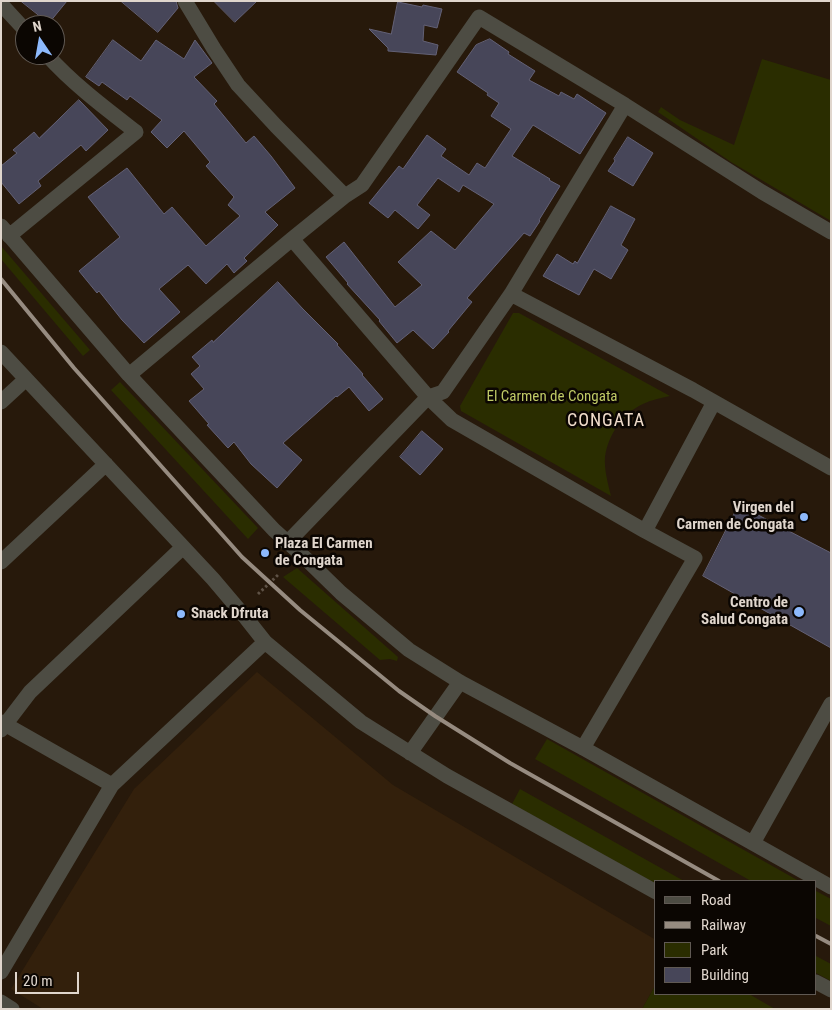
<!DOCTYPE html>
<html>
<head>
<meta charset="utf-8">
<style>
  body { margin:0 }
  #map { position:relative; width:832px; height:1010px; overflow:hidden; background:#27190b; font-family:"Roboto Condensed",sans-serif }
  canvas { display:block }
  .frame { position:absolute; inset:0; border:2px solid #e0d6cd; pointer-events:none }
  .legend { position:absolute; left:654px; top:880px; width:162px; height:115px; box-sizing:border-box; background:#0b0602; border:1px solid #605953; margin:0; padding:6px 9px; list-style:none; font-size:15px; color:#e0d6cd }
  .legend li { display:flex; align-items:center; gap:10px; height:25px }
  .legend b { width:25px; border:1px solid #605953 }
  .north { position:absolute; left:15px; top:15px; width:50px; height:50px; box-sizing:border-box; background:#0b0602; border:1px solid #605953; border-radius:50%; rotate:348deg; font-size:14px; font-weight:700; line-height:20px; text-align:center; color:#e0d6cd }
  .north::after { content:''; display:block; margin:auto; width:18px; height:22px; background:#8db9fc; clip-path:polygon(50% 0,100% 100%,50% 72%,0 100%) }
  .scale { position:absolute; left:15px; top:972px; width:64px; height:22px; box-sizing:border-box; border:2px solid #e0d6cd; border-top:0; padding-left:6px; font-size:15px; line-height:18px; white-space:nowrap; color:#e0d6cd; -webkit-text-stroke:4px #0b0602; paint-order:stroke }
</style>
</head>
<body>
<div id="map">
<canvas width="832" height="1010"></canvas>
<div class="frame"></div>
<ul class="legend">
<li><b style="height:6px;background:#4d4c43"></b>Road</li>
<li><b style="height:6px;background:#968b80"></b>Railway</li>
<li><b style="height:14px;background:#2a2d00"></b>Park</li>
<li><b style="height:14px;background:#474659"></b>Building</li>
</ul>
<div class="north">N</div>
<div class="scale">20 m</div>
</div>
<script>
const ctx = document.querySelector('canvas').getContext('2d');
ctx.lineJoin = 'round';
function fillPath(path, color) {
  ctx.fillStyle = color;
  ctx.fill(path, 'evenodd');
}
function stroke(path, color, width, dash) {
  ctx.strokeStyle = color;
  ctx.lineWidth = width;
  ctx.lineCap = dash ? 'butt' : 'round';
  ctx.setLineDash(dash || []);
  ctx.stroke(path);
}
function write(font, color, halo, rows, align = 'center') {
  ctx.font = font + ' "Roboto Condensed",sans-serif';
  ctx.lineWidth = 5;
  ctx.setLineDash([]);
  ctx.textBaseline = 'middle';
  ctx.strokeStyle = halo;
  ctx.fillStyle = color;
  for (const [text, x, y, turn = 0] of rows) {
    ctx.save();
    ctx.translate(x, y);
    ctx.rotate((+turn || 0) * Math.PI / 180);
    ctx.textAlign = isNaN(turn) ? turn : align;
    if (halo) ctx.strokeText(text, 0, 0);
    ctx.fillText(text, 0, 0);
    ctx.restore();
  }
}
const built = new Path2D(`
  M 257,672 L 393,785 L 656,940 L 656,984 L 642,1009 L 43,1009 L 11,989 L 134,789 Z`);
const green = new Path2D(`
  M 762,59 L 831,80 L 831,221 L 731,162 L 658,112 L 661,107 L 680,120 L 734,145 Z
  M 1,246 L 90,350 L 83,356 L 1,259 Z
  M 513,313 L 519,313 L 670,396 C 661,398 651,400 643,404 C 623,413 608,435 605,457 C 604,469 608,484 611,496 L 461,411 L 460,406 Z
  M 120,382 L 258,528 L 248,539 L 111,390 Z
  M 297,568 L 398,657 L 397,661 L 390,659 L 380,660 L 283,577 Z
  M 547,739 L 799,881 L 751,881 L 535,759 Z
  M 520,789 L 684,881 L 656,881 L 656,884 L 512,804 Z
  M 816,891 L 831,899 L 831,926 L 816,918 Z
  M 816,956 L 831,964 L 831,981 L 816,973 Z
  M 656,984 L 656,994 L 749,994 L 775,1009 L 642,1009 Z`);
const building = new Path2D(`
  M 21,1 L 67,1 L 49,23 Z
  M 121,1 L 176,1 L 178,8 L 158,32 Z
  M 214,1 L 257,1 L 235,22 Z
  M 398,2 L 422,7 L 423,5 L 442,9 L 437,28 L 424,25 L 423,41 L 438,45 L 436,55 L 388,51 L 388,48 L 369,29 L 391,34 Z
  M 490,39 L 509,52 L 508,54 L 535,71 L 529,80 L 559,96 L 561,92 L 574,99 L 577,94 L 606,113 L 580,154 L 533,125 L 512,156 L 550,179 L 549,180 L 560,186 L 539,220 L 540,221 L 530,236 L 524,233 L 467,298 L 472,302 L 448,331 L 449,332 L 433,349 L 413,330 L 397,343 L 379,321 L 380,320 L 347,284 L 348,283 L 326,257 L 344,242 L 395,307 L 422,285 L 398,262 L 431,231 L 455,250 L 494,204 L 463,185 L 459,192 L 438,178 L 417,205 L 430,215 L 418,229 L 395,210 L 388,218 L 369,203 L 399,166 L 403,169 L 427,135 L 446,149 L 441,156 L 469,175 L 477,163 L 485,168 L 511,129 L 491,116 L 499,103 L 487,95 L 488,93 L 457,72 L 476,45 Z
  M 113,40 L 141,61 L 156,40 L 184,59 L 195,40 L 212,63 L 194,77 L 217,101 L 214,104 L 246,143 L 254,136 L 271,156 L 295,188 L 265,212 L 278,225 L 244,258 L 247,261 L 234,273 L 227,264 L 206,284 L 188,265 L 159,289 L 180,312 L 144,343 L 122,320 L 99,291 L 97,293 L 79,271 L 120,237 L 88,197 L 127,168 L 164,214 L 172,207 L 206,246 L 240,216 L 228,205 L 234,197 L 206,166 L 210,162 L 184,131 L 167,148 L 151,132 L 162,120 L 130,96 L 127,100 L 102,82 L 99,86 L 86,77 Z
  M 79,100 L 108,130 L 86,151 L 81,145 L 38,181 L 41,186 L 19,204 L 1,182 L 1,166 L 17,153 L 13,150 L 34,132 L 39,138 Z
  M 628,137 L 653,153 L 633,186 L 608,171 L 615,161 L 614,159 Z
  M 611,206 L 635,219 L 621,245 L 628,250 L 611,279 L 594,269 L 579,295 L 543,276 L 557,254 L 573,264 L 575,261 L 577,263 Z
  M 278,282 L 303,309 L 338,344 L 337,345 L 363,374 L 362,375 L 383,399 L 369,411 L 349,387 L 337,397 L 336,396 L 283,443 L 302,460 L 277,488 L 251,464 L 234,442 L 228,448 L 207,425 L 209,424 L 189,401 L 204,389 L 191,374 L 200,366 L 192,357 L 212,340 L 213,342 Z
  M 422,431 L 443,449 L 420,475 L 400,457 Z
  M 739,505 L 831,553 L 831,648 L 703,576 Z`);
const path = new Path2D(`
  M 258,594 L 279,574`);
const minor = new Path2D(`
  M 185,1 L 214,49 L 238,85 L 276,126 L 345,196
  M 1,4 L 25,30
  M 1,226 L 129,375 L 274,530 L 303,556 L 341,593 L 409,650 L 460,682 L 583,748 L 831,887
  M 9,236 L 136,132 C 105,108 73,84 47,55
  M 292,239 L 428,397 L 452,420 L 645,531 L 695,558 L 583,748
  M 511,294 L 693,390 L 831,468
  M 1,352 L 213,579 L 246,618 L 265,642 L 361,722 L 447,776 L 656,892
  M 129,375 L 292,239 L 345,196 L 362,185 L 479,17 L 625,105 L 762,192 L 831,232
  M 1,402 L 26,379
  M 645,531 L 714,402
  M 287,543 L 428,397 L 443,392 L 511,294 L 625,105
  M 1,562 L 106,464
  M 1,722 L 112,785
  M 1,730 L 30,692 L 183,547
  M 410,753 L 460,682
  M 753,843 L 831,704
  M 1,972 L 112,785 L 265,642
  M 816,982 L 831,990
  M 1,1002 L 12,1009`);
const rail = new Path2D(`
  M 1,279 L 74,368 L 242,557 L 300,610 L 399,691 L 435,716 L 510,763 L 719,881
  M 816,936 L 831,944`);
const markers = [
  [804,517,5,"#8db9fc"],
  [265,553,5,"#8db9fc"],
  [799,612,6,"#8db9fc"],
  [181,614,5,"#8db9fc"]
];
const parkNames = [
  ["El Carmen de Congata",552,397]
];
const poiNames = [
  ["Virgen del",794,508],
  ["Carmen de Congata",794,525],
  ["Plaza El Carmen",275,544,"left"],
  ["de Congata",275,561,"left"],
  ["Centro de",788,603],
  ["Salud Congata",788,620],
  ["Snack Dfruta",191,614,"left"]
];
const quarterNames = [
  ["CONGATA",606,421]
];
fillPath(built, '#33200c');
fillPath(green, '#2a2d00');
fillPath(building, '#474659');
stroke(building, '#636176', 1);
stroke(path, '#5f5246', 3, [2.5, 2.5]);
stroke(minor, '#4d4c43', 15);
stroke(rail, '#968b80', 4);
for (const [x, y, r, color] of markers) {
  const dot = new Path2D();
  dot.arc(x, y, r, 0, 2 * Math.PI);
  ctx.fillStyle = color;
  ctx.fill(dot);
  stroke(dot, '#0b0602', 2);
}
write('15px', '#bfc965', '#0b0602', parkNames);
write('bold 15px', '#e0d6cd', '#0b0602', poiNames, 'right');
ctx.letterSpacing = '1px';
write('18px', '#f1ddcb', '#0b0602', quarterNames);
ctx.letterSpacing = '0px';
</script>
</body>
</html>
